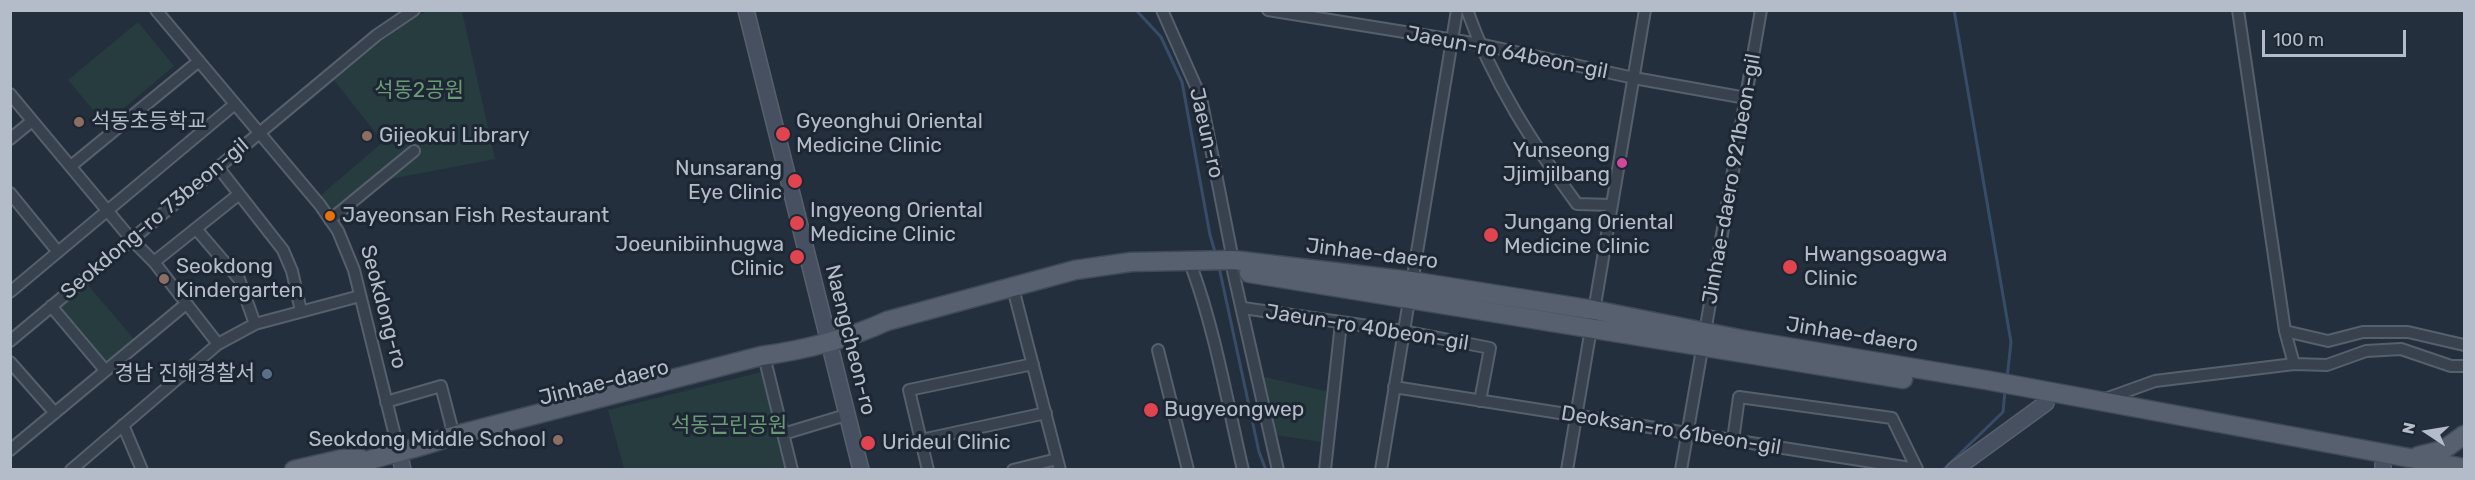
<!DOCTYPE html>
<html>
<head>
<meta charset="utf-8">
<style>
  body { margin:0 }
  #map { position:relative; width:2475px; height:480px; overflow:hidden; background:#242f3e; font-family:Rubik,sans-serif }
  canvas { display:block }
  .frame { position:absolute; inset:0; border:12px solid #b4bcc9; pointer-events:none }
  .north { position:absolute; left:2397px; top:402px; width:60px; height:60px; -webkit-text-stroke:4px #1d2633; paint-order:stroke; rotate:282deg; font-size:16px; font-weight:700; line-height:24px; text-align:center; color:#b4bcc9 }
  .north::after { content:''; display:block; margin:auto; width:21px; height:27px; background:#b4bcc9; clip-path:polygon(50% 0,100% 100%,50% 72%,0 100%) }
  .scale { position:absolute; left:2262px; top:30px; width:144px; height:27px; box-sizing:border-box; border:3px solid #b4bcc9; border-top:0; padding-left:8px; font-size:18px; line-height:21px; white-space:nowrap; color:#b4bcc9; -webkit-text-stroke:4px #1d2633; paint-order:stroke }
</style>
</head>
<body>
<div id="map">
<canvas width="2475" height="480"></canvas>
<div class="frame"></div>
<div class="north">N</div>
<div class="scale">100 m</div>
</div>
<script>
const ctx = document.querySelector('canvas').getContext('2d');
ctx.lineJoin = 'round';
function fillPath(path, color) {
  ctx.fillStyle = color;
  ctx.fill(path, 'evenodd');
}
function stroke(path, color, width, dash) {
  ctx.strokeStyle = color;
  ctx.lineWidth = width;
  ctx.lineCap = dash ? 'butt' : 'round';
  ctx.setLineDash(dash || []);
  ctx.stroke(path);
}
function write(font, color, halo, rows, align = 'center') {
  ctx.font = font + ' Rubik,"Noto Sans KR",sans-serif';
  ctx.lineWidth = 6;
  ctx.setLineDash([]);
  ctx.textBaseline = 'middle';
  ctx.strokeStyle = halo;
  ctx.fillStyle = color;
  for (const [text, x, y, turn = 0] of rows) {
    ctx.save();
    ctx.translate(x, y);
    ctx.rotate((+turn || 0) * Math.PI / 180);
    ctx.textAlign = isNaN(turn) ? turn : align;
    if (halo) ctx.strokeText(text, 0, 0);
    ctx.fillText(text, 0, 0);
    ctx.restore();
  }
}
const green = new Path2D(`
  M 427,11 L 462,11 L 495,159 L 385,180 L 333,213 L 321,195 L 383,142 L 334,80 L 404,23 Z
  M 138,22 L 174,66 L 105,124 L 68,80 Z
  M 87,284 L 134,339 L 108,362 L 102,361 L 61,313 L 61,307 Z
  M 762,372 L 787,469 L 624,469 L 608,410 Z
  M 1265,377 L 1329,392 L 1321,442 L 1275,435 L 1263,379 Z`);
const stream = new Path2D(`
  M 1136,10 L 1161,37 L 1182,82 L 1210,235 L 1216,255
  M 1954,10 L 2011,342 L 2007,379
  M 1219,267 L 1259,452 L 1266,470
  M 1943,470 L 2003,412 L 2005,391`);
const street = new Path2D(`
  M 156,10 L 320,205 L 338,231 L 354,270 L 399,452
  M 1162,10 L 1201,98 L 1233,260
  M 1268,10 L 1479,44 L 1634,78 L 1746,98
  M 1467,10 C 1492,81 1533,144 1577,204 L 1612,205
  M 2238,10 L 2285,331 L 2294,364
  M 10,94 L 131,239 L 154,262 L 218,344
  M 10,139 L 32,121
  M 71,166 L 199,61
  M 218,167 L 283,250 L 292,271 L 301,311
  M 10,193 L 58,252
  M 330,220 L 414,151
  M 197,230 L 239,279 L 255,324
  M 154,262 L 238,195
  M 1192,268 C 1216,334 1227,402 1243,470
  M 1233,271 L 1278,470
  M 10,292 L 235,104
  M 1015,296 L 1060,470
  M 51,306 L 105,370
  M 1243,308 L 1403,331 L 1490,348 L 1480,401
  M 2285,331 L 2328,341 L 2363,332 L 2408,332 L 2464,345
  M 10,341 L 377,35 L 414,10
  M 1158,350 L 1188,470
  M 10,362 L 55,413
  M 766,364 L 792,470
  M 1394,387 L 1917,469
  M 2105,399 L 2155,381 L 2294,364 L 2327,365 L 2366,351 L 2401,349 L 2451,366 L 2464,366
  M 386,402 L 441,386 L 454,436
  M 123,425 L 142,470
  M 783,434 L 846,415
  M 921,440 L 1046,413
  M 1733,440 L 1739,397 L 1892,418 L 1917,469
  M 10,450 L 186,304
  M 71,470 L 218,344 L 255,324 L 360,296
  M 928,470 L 909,390 L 1033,364
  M 1013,470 L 1057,459
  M 1325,470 L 1341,323
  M 1381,470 L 1457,10
  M 1567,470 L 1645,10
  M 1681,470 L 1761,10`);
const secondary = new Path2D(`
  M 746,10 L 861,470
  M 399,452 L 403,470
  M 1954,470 L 2046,403
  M 2383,470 L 2383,464`);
const primary = new Path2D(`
  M 1249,273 L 1903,379
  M 2418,456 L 2443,450 L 2464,435
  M 294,470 L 342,459 L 361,459
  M 344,470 C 377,454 411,452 445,438 L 761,356 C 804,350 848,339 887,321 L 1075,270 L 1131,262 L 1233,260 L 1411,281 L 1594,310 L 1745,340 L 1986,380 L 2464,468`);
const markers = [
  [79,122,6,"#8d6e63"],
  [783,134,8,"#e0444e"],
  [367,136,6,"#8d6e63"],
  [1622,163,6,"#d1479c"],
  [795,181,8,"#e0444e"],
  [330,216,6,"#e8710a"],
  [797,223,8,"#e0444e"],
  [1491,235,8,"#e0444e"],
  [797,257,8,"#e0444e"],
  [1790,267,8,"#e0444e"],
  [164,279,6,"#8d6e63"],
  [267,374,6,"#5c6f8a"],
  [1151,410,8,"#e0444e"],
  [558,440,6,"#8d6e63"],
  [868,443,8,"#e0444e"]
];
const streetNames = [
  ["Jaeun-ro 64beon-gil",1507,53,11],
  ["Jaeun-ro",1206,133,77],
  ["Jinhae-daero 921beon-gil",1732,179,-80],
  ["Seokdong-ro 73beon-gil",155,219,-40],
  ["Jinhae-daero",1372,254,7],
  ["Seokdong-ro",383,307,75],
  ["Jaeun-ro 40beon-gil",1367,328,9],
  ["Jinhae-daero",1852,335,9],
  ["Naengcheon-ro",850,340,76],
  ["Jinhae-daero",604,383,-14],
  ["Deoksan-ro 61beon-gil",1671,431,9]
];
const parkNames = [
  ["석동2공원",419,91],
  ["석동근린공원",729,426]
];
const poiNames = [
  ["석동초등학교",91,122],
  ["Gyeonghui Oriental",796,122],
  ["Medicine Clinic",796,146],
  ["Gijeokui Library",379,136],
  ["Yunseong",1610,151,"right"],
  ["Jjimjilbang",1610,175,"right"],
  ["Nunsarang",782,169,"right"],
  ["Eye Clinic",782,193,"right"],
  ["Ingyeong Oriental",810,211],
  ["Medicine Clinic",810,235],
  ["Jayeonsan Fish Restaurant",342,216],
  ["Jungang Oriental",1504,223],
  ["Medicine Clinic",1504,247],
  ["Joeunibiinhugwa",784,245,"right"],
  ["Clinic",784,269,"right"],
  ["Hwangsoagwa",1804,255],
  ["Clinic",1804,279],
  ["Seokdong",176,267],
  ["Kindergarten",176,291],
  ["경남 진해경찰서",255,374,"right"],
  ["Bugyeongwep",1164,410],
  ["Seokdong Middle School",546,440,"right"],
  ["Urideul Clinic",882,443]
];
fillPath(green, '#263c3f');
stroke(stream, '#394c67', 3);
stroke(street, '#565f6c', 14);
stroke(secondary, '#565f6c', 18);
stroke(primary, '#414a57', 21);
stroke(street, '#38414e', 10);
stroke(secondary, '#465061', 15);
stroke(primary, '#56606e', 18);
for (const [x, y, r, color] of markers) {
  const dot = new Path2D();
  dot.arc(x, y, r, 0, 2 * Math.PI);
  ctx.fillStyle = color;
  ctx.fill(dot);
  stroke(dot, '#1d2633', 2);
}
write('21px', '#b4bcc9', '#1d2633', streetNames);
write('21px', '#6b9a76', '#1d2633', parkNames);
write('21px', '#b4bcc9', '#1d2633', poiNames, 'left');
</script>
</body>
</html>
